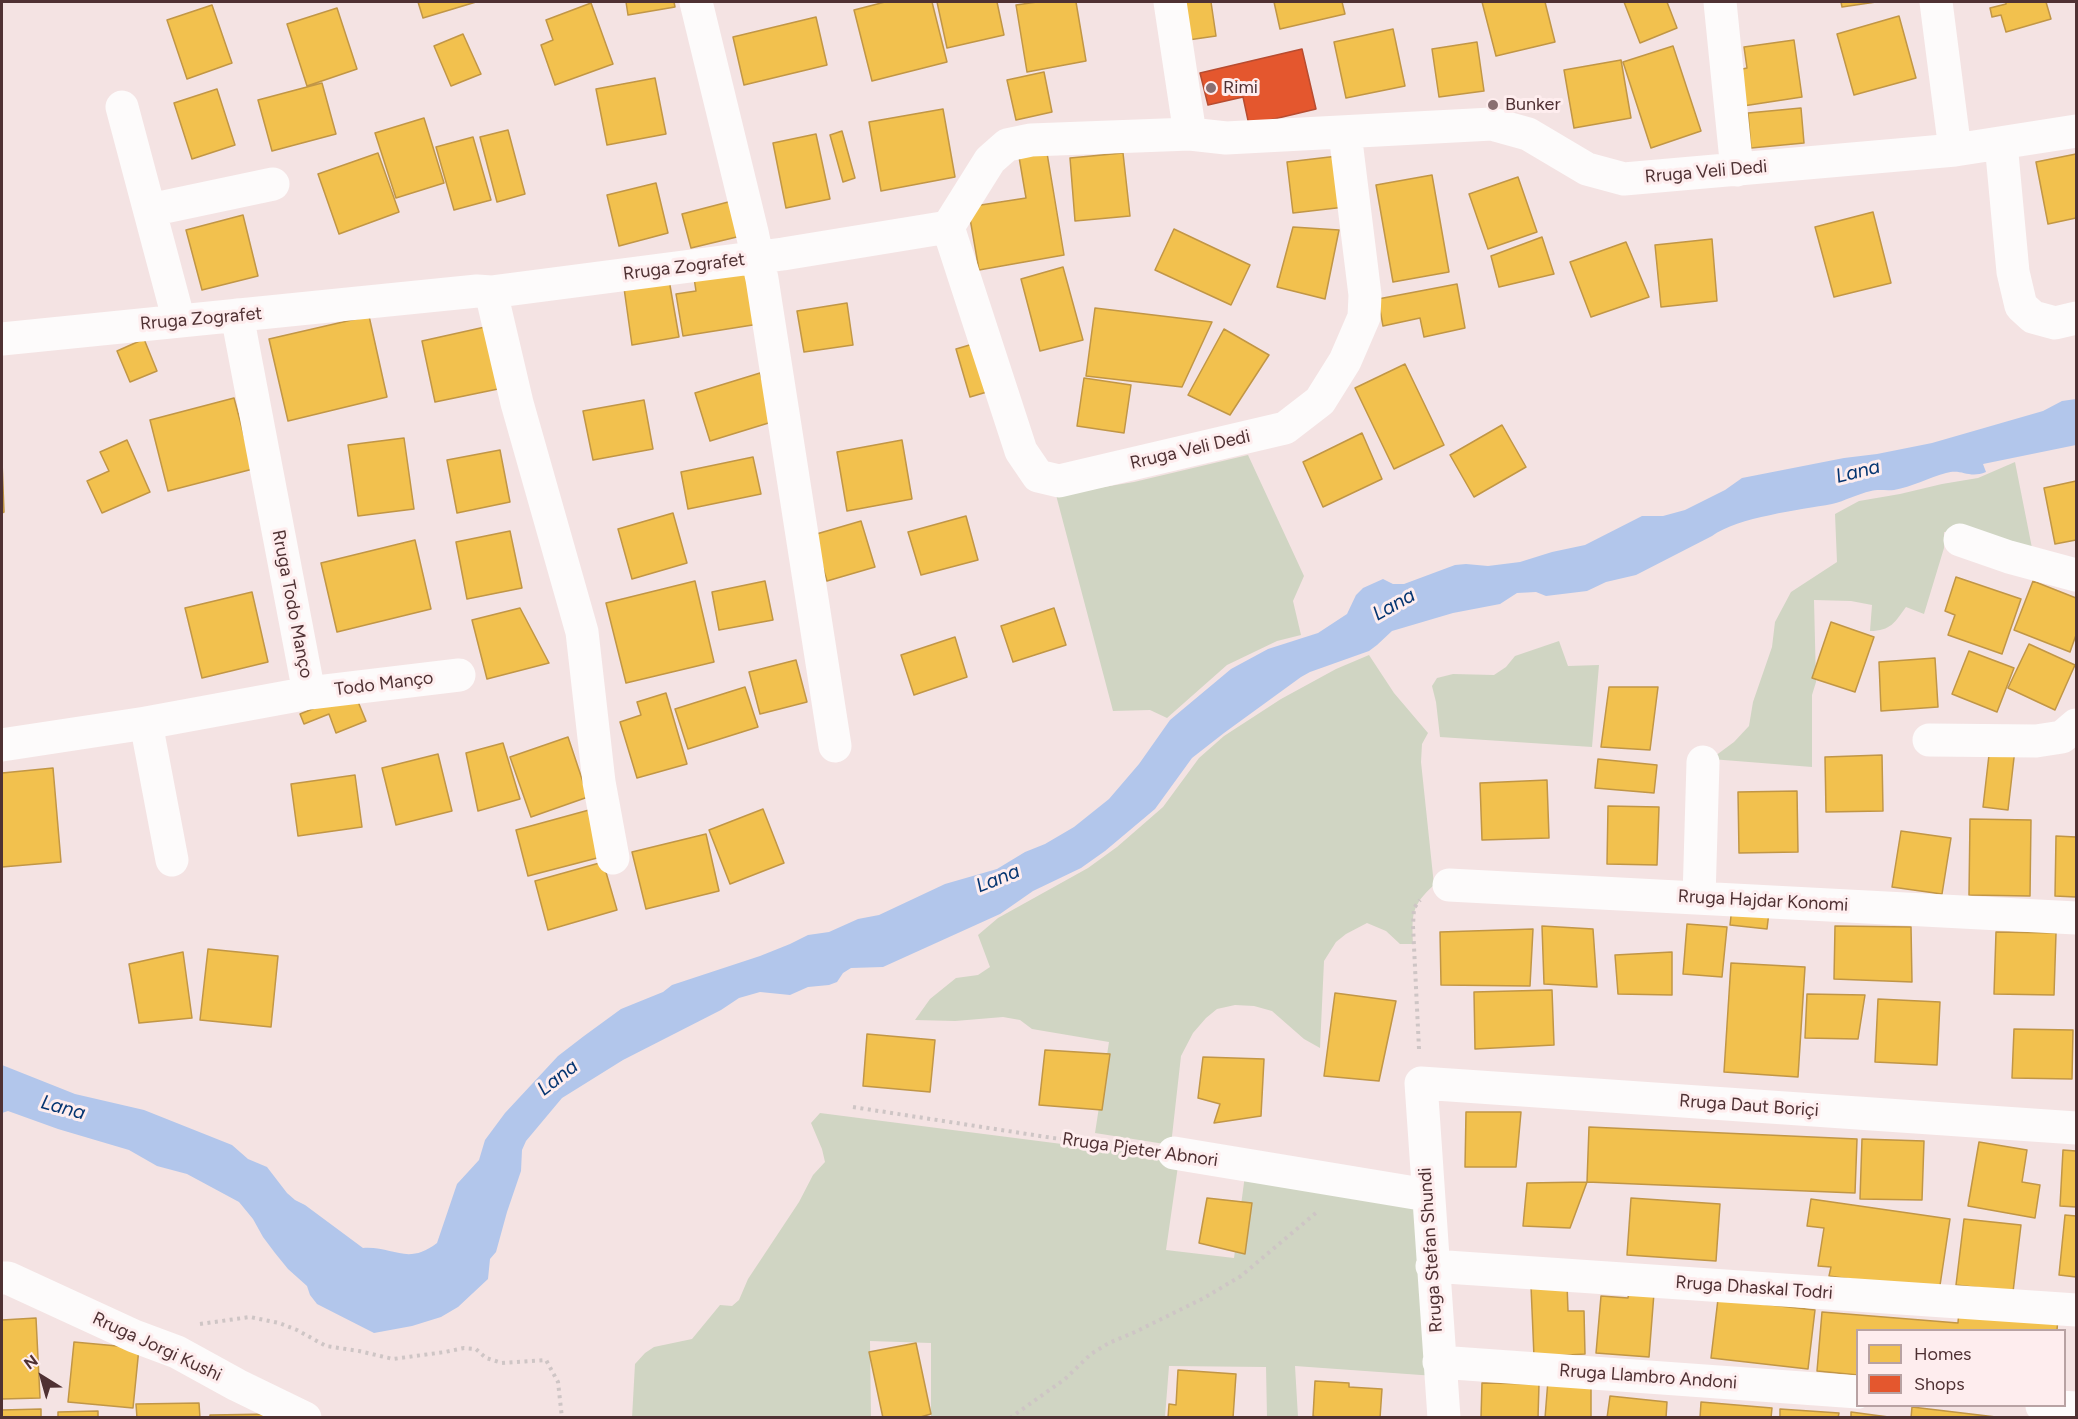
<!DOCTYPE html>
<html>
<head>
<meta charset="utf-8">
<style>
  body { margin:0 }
  #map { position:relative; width:2078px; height:1419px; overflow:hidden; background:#f4e3e3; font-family:Figtree,sans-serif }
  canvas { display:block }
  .frame { position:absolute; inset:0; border:3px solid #4f3133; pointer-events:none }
  .legend { position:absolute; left:1856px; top:1329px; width:210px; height:78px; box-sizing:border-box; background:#feedee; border:2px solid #b8a2a3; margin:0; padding:8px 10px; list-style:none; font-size:18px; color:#4f3133 }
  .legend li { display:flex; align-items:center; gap:12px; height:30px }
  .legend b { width:30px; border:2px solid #b8a2a3 }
  .north { position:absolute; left:12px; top:1347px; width:60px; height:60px; -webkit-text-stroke:4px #feedee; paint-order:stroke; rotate:323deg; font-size:16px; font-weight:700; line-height:24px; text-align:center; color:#4f3133 }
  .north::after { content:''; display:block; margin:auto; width:21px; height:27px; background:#4f3133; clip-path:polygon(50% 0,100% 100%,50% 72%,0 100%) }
</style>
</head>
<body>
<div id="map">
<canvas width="2078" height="1419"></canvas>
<div class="frame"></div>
<ul class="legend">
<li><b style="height:16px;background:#f2c14e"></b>Homes</li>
<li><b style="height:16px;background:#e4572e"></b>Shops</li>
</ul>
<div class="north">N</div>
</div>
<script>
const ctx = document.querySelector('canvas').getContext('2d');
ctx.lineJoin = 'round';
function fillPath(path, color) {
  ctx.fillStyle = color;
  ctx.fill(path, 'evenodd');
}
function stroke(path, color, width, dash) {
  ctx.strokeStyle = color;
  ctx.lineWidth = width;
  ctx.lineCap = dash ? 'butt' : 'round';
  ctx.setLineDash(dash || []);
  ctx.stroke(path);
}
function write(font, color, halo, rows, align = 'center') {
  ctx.font = font + ' Figtree,sans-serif';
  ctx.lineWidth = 6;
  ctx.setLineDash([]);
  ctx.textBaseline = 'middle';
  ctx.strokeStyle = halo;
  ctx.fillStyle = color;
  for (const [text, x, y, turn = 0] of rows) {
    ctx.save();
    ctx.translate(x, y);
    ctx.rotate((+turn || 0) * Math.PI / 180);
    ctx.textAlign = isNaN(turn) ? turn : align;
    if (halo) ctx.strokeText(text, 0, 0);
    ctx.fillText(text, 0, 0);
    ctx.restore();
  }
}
const green = new Path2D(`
  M 1248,455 L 1304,576 L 1293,601 L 1301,635 L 1277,641 L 1227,665 L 1167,718 L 1150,710 L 1113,711 L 1056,495 L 1134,482 Z
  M 2015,462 L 2033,553 L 1944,532 L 1944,548 L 1924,614 L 1906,607 C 1895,622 1891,631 1870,631 L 1872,605 L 1851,601 L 1814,600 L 1816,682 L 1812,695 L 1812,767 L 1711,759 L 1734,742 L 1749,726 L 1753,702 L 1772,647 L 1775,622 L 1791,592 L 1837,562 L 1835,514 L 1859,501 L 1900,494 L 1942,484 L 1978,478 Z
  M 1559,641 L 1568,666 L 1599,665 L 1592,747 L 1440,737 L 1436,702 L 1432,686 L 1437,678 L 1453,674 L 1494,675 L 1506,667 L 1515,656 Z
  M 1369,655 L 1394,693 L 1428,733 L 1422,744 L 1421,762 L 1434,885 C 1411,906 1412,914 1413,944 L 1400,944 L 1386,931 L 1367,923 L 1346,934 L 1336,942 L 1324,961 L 1320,1048 L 1304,1039 L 1272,1011 L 1254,1006 L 1235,1005 L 1217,1009 L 1206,1018 L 1193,1033 L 1181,1056 L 1171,1145 L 1095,1133 L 1109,1042 L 1032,1029 L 1020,1020 L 1003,1017 L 955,1021 L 915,1020 L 930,999 L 956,978 L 978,975 L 990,967 L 978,935 L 998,918 L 1088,868 L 1117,847 L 1163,807 L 1199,758 L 1224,736 L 1281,699 L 1336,669 Z
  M 820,1113 L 1179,1159 L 1166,1250 L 1234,1258 L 1245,1175 L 1414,1203 L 1435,1376 L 1295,1366 L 1298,1417 L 1267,1417 L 1266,1367 L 1169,1366 L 1165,1417 L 931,1417 L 931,1343 L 870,1341 L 871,1417 L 632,1418 L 635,1364 L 645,1353 L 654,1347 L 692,1339 L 720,1305 L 732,1306 L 739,1300 L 748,1279 L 799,1202 L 813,1175 L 825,1162 L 822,1149 L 811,1123 Z`);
const water = new Path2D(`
  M 2076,399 L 2076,445 L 1983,464 L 1986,472 C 1968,479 1962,468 1946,473 C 1928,478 1912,487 1894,490 C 1886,491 1878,489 1871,491 C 1857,494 1845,501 1832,504 C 1800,510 1738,517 1712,536 L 1636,575 L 1606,582 L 1587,591 L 1546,596 L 1536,592 L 1517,593 L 1500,604 L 1453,613 L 1392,631 L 1377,645 L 1369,651 L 1310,672 L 1301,677 L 1224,733 L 1192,758 L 1155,809 L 1105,851 L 1081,868 L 1033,891 L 1000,914 L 883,967 L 851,968 L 843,973 L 837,982 L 829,985 L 808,987 L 790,995 L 760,992 L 739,998 L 721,1010 L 623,1060 L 562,1098 L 526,1141 L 522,1150 L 521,1171 L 507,1212 L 496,1252 L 490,1259 L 488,1279 L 458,1307 L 441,1317 L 412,1326 L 374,1333 L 317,1304 L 310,1295 L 307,1286 L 288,1269 L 275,1253 L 263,1237 L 253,1219 L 239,1202 L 187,1174 L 157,1166 L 129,1150 L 58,1129 L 8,1111 L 2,1113 L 2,1065 L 75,1094 L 144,1110 L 232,1145 L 248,1159 L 267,1167 L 287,1193 L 295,1200 L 305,1205 L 363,1248 C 394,1246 407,1266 437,1243 L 457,1184 L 479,1160 L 485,1140 L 505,1113 L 558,1056 L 584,1036 L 621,1009 L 663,992 L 672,985 L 760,956 L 790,944 L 808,935 L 829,932 L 858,919 L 879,915 L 945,884 L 997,869 L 1025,852 L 1045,844 L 1074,827 L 1109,799 L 1139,764 L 1170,720 L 1231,669 L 1268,649 L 1318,633 L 1347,614 L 1356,595 L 1363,588 L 1383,579 L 1393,584 L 1404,584 L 1455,565 L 1466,564 L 1488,566 L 1520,562 L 1552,552 L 1585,545 L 1642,516 L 1663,516 L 1685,510 L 1725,490 L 1742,478 L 1844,458 L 1877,454 L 1932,443 L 2043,411 L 2062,401 Z`);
const homes = new Path2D(`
  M 418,2 L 476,2 L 423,18 Z
  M 626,2 L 674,2 L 675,7 L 628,15 Z
  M 885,2 L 932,2 L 947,62 L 872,81 L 854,10 Z
  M 937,2 L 997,2 L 1004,35 L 947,48 Z
  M 1037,2 L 1076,2 L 1086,61 L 1027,72 L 1016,5 Z
  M 1183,2 L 1211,2 L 1216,36 L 1188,40 Z
  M 1274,2 L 1342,2 L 1345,14 L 1280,29 Z
  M 1482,2 L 1545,2 L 1555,42 L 1496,56 Z
  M 1624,2 L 1667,2 L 1677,28 L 1640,43 Z
  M 1841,2 L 1876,2 L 1842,7 Z
  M 2006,2 L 2046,2 L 2051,19 L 2006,32 L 2001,15 L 1992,17 L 1990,8 L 2006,4 Z
  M 591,3 L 613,64 L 555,85 L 541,45 L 553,40 L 546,20 Z
  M 212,5 L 232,63 L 187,79 L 167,20 Z
  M 337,8 L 357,69 L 307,86 L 287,24 Z
  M 1899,16 L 1916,78 L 1854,95 L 1837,34 Z
  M 816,17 L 827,65 L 744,85 L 733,37 Z
  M 1393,29 L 1405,86 L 1346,98 L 1334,42 Z
  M 463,34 L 481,74 L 451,86 L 434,46 Z
  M 1794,40 L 1802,97 L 1743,106 L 1738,70 L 1747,68 L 1744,47 Z
  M 1477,42 L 1484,91 L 1439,97 L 1432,49 Z
  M 1673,46 L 1701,131 L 1651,148 L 1623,62 Z
  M 1621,60 L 1631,118 L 1574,128 L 1564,70 Z
  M 1044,72 L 1052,112 L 1016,120 L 1007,80 Z
  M 655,78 L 666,134 L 607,145 L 596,89 Z
  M 322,83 L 336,134 L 272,151 L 258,100 Z
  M 217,89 L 235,145 L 192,159 L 174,103 Z
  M 1801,108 L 1804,143 L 1751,148 L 1748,113 Z
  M 943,109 L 955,177 L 881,191 L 869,122 Z
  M 424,118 L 444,183 L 396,198 L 375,133 Z
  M 508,130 L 525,194 L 497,202 L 480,137 Z
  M 842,131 L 855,178 L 843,182 L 830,135 Z
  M 816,134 L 830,199 L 786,208 L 773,143 Z
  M 473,137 L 491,200 L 454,210 L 436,147 Z
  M 1046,147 L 1064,255 L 979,270 L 968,207 L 1026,198 L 1018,151 Z
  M 378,153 L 399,212 L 339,234 L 318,174 Z
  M 1123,153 L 1130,216 L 1075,221 L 1070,158 Z
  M 2076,154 L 2076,218 L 2048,224 L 2036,162 Z
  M 1338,156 L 1345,207 L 1293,213 L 1287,162 Z
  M 1432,175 L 1449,272 L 1393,282 L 1376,185 Z
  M 1518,177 L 1537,232 L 1488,249 L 1469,194 Z
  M 656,183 L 668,233 L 619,246 L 607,195 Z
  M 732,201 L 741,236 L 691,248 L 682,214 Z
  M 1873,212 L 1891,283 L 1834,297 L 1815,227 Z
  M 243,215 L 258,276 L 202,290 L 186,230 Z
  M 1293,227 L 1339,230 L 1325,299 L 1277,287 Z
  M 1174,229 L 1250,265 L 1231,305 L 1155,270 Z
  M 1542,237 L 1554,274 L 1499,287 L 1491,256 Z
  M 1712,239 L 1717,301 L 1661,307 L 1655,245 Z
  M 1626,242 L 1649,297 L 1591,317 L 1570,262 Z
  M 1063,267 L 1083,340 L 1040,351 L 1021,279 Z
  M 751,269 L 759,324 L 683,336 L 676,294 L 696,291 L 694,278 Z
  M 668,274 L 679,337 L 632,345 L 623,281 Z
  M 1457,284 L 1465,328 L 1424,337 L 1420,318 L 1383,326 L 1378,299 Z
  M 847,303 L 853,345 L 804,352 L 797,311 Z
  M 1095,308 L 1212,322 L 1182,387 L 1086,376 Z
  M 369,316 L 387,397 L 288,421 L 269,339 Z
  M 485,327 L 498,389 L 435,402 L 422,341 Z
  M 1224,329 L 1269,355 L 1230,415 L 1188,395 Z
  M 144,339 L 157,371 L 130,382 L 117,351 Z
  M 983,341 L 997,389 L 970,397 L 956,349 Z
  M 1405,364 L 1444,445 L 1394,469 L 1355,388 Z
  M 760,373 L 775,421 L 710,441 L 695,393 Z
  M 1084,378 L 1131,385 L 1124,433 L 1077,426 Z
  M 234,398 L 253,469 L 168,491 L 150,420 Z
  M 644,400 L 653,449 L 593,460 L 583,411 Z
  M 1502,425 L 1526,467 L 1474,497 L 1450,455 Z
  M 1362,433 L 1382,479 L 1323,507 L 1303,462 Z
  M 404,438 L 414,509 L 358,516 L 348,445 Z
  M 127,440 L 150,492 L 102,513 L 87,481 L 109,471 L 100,452 Z
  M 902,440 L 912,499 L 847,511 L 837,452 Z
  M 500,450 L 510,502 L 457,513 L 447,460 Z
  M 753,457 L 761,494 L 688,509 L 681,472 Z
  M 2,461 L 4,512 L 2,513 Z
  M 2076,481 L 2076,540 L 2055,544 L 2044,488 Z
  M 673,513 L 687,563 L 632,579 L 618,529 Z
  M 966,516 L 978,560 L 921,575 L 908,532 Z
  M 861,521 L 875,567 L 827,581 L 813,535 Z
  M 510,531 L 522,588 L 467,599 L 456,542 Z
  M 415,540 L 431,609 L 337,632 L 321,563 Z
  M 1956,577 L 2021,599 L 2002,654 L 1948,635 L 1955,615 L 1945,611 Z
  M 695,581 L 714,662 L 626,683 L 606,603 Z
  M 765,581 L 773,620 L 719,630 L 712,592 Z
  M 2033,581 L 2076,598 L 2076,635 L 2070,652 L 2014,630 Z
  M 252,592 L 268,662 L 202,678 L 185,608 Z
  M 520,608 L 549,663 L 487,679 L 472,620 Z
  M 1054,608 L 1066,645 L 1013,662 L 1001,626 Z
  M 1831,622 L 1874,637 L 1855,692 L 1812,678 Z
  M 955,637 L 967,677 L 914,695 L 901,655 Z
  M 2029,644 L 2075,665 L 2055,710 L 2008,688 Z
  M 1969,651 L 2014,668 L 1997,712 L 1952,694 Z
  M 1935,658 L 1938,707 L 1881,711 L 1879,662 Z
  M 796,660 L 807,702 L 760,714 L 749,672 Z
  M 745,687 L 758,727 L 688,749 L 675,709 Z
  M 1609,687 L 1658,687 L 1650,750 L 1601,747 Z
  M 354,692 L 366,721 L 336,733 L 329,714 L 304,724 L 300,714 Z
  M 666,693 L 687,764 L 637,778 L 620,722 L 641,715 L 637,702 Z
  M 568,737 L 588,797 L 531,817 L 510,757 Z
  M 503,743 L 520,799 L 478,811 L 466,753 Z
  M 1990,746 L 2015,749 L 2008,810 L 1983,807 Z
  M 438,754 L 452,811 L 396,825 L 382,768 Z
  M 1882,755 L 1883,811 L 1826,812 L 1825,757 Z
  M 1598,759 L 1657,765 L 1654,793 L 1595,788 Z
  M 53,768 L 61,862 L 2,867 L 2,773 Z
  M 355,775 L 362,827 L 298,836 L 291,784 Z
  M 1547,780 L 1549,838 L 1482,840 L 1480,783 Z
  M 1797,791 L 1798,852 L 1739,853 L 1738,792 Z
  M 1608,806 L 1659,807 L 1657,865 L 1607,864 Z
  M 763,809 L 784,863 L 730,884 L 709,830 Z
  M 589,810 L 601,857 L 528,876 L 516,830 Z
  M 1970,819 L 2031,820 L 2030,896 L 1969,895 Z
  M 1901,831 L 1951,838 L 1942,894 L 1892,887 Z
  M 706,834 L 719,891 L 646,909 L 632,852 Z
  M 2056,836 L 2076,837 L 2076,897 L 2055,896 Z
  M 603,862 L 617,910 L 548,930 L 535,881 Z
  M 1732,907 L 1769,912 L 1767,929 L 1730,925 Z
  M 1687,924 L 1727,927 L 1722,977 L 1683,974 Z
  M 1542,926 L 1593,929 L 1597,987 L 1544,984 Z
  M 1835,926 L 1911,927 L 1912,982 L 1834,979 Z
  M 1533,929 L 1530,986 L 1441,985 L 1440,932 Z
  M 1996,932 L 2056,933 L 2054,995 L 1994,994 Z
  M 208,949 L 278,956 L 271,1027 L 200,1020 Z
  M 183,952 L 192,1018 L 139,1023 L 129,964 Z
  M 1672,952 L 1672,995 L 1618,994 L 1615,955 Z
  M 1731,963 L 1805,967 L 1798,1077 L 1724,1072 Z
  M 1552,990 L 1554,1045 L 1475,1049 L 1474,992 Z
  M 1335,993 L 1396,1001 L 1379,1081 L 1324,1076 Z
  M 1807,994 L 1865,995 L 1858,1039 L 1805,1038 Z
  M 1878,999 L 1940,1002 L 1937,1065 L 1875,1062 Z
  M 2014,1029 L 2073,1030 L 2072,1079 L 2012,1078 Z
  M 867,1034 L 935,1040 L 930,1092 L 863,1086 Z
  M 1045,1050 L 1110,1054 L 1102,1110 L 1039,1105 Z
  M 1203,1057 L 1264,1059 L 1261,1116 L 1214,1123 L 1220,1104 L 1198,1098 Z
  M 1466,1112 L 1521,1112 L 1516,1167 L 1465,1167 Z
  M 1589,1127 L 1857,1139 L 1855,1193 L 1587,1182 Z
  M 1862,1139 L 1924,1141 L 1922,1200 L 1860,1199 Z
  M 1979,1142 L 2027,1150 L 2022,1182 L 2040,1185 L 2035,1218 L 1968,1206 Z
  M 2063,1150 L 2076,1151 L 2076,1207 L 2060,1206 Z
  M 1587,1182 L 1570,1228 L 1523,1226 L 1527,1183 Z
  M 1207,1198 L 1252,1203 L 1245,1254 L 1199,1243 Z
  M 1631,1198 L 1720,1204 L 1716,1261 L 1627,1255 Z
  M 1811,1199 L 1950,1219 L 1939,1292 L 1829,1276 L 1831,1267 L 1818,1266 L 1824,1228 L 1807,1226 Z
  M 2065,1215 L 2076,1216 L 2076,1277 L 2059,1275 Z
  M 1964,1219 L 2021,1225 L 2013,1292 L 1956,1285 Z
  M 1567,1284 L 1568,1311 L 1584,1311 L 1585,1354 L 1534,1357 L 1531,1286 Z
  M 1629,1291 L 1654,1293 L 1649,1357 L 1596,1353 L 1601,1296 L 1628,1298 Z
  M 1718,1299 L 1815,1310 L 1808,1369 L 1711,1358 Z
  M 1959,1310 L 2058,1318 L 2057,1330 L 1858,1330 L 1858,1375 L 1817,1371 L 1822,1312 L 1958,1323 Z
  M 36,1318 L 40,1398 L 2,1399 L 2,1320 Z
  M 74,1342 L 139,1348 L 133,1408 L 68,1402 Z
  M 916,1343 L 931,1414 L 917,1418 L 883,1418 L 869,1352 Z
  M 1178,1370 L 1236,1374 L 1233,1418 L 1168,1418 L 1169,1404 L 1176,1405 Z
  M 1548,1380 L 1591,1381 L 1591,1418 L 1545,1418 Z
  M 1315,1381 L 1349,1383 L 1349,1387 L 1382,1389 L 1380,1418 L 1318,1418 L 1313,1416 Z
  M 1482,1383 L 1539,1384 L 1538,1418 L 1481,1418 Z
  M 1610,1396 L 1667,1402 L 1666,1418 L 1607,1418 Z
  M 1701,1402 L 1772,1408 L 1771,1418 L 1700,1418 Z
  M 199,1403 L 200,1418 L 137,1418 L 136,1404 Z
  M 1912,1407 L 1996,1417 L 1911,1418 Z
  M 41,1409 L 41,1418 L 2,1418 L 2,1410 Z
  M 1780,1409 L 1839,1413 L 1838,1418 L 1780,1418 Z
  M 98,1411 L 98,1418 L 58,1418 L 58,1412 Z
  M 1851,1412 L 1896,1418 L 1851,1418 Z
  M 274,1414 L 274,1418 L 210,1418 L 210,1415 Z`);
const shops = new Path2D(`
  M 1302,49 L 1316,109 L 1249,125 L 1243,97 L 1208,105 L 1200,73 Z`);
const path = new Path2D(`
  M 1419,1049 L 1413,926 L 1414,908 L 1420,900
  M 853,1107 L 1053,1138 L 1140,1149
  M 200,1324 L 250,1317 L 279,1323 L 297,1330 L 326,1346 L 359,1351 L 393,1359 L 445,1352 L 464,1348 L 476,1349 L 486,1358 L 502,1363 L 546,1360 L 558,1382 L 562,1418
  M 1010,1418 L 1065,1379 L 1091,1354 L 1109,1343 L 1135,1332 L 1204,1298 L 1241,1276 L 1317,1212`);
const minor = new Path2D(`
  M 696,2 L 752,232 L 762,279 L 835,746
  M 1170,2 L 1190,134
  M 1720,2 L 1737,170
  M 1936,2 L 1955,150
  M 122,107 L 179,321
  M 2001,143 L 2013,272 L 2021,306 L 2033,317 L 2055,323 L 2076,318
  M 150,210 L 273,184
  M 948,227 L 1021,451 L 1038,476 L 1059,481 L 1285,428 L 1320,401 L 1345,361 L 1364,317 L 1365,295 L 1345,133
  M 491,292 L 517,403 L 582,632 L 599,782 L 613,858
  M 237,315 L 309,693
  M 2,339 L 477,291 L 491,292 L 783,254 L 948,227 L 990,160 L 1007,145 L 1031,140 L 1190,134 L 1226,138 L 1492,124 L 1528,134 L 1587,169 L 1624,179 L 1955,150 L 2076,131
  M 1960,540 L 2009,557 L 2076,575
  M 146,723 L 172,860
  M 1929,740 L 2036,741 L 2062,737 L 2076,725
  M 2,745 L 146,723 L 309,693 L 459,675
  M 1449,885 L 2076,918
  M 1699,898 L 1703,762
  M 1174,1153 L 1427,1195
  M 1432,1266 L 2076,1310
  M 2,1278 L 8,1278 L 134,1336 L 177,1352 L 237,1385 L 305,1418
  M 1439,1362 L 1858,1392
  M 2042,1406 L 2076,1408
  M 1444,1418 L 1421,1083 L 2076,1128`);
const markers = [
  [1211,88,6,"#896f71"],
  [1493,105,6,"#896f71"]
];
const poiNames = [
  ["Rimi",1223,88],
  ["Bunker",1505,105]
];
const streetNames = [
  ["Rruga Veli Dedi",1706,172,-5],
  ["Rruga Zografet",684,267,-7],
  ["Rruga Zografet",201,319,-5],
  ["Rruga Veli Dedi",1190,450,-13],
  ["Rruga Todo Manço",292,604,79],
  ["Todo Manço",384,684,-7],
  ["Rruga Hajdar Konomi",1763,901,3],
  ["Rruga Daut Boriçi",1749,1106,4],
  ["Rruga Pjeter Abnori",1140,1150,8],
  ["Rruga Stefan Shundi",1431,1250,-94],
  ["Rruga Dhaskal Todri",1754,1288,4],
  ["Rruga Jorgi Kushi",157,1347,25],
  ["Rruga Llambro Andoni",1648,1377,4]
];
const waterNames = [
  ["Lana",1858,472,-14],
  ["Lana",1394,605,-29],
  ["Lana",998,879,-22],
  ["Lana",558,1078,-38],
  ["Lana",63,1108,15]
];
fillPath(green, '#d0d5c3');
fillPath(water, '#b2c6eb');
fillPath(homes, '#f2c14e');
stroke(homes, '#c19646', 1.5);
fillPath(shops, '#e4572e');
stroke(shops, '#b74c30', 1.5);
stroke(path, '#cec5c5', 4, [3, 4.5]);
stroke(minor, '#fdfbfb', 33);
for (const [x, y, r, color] of markers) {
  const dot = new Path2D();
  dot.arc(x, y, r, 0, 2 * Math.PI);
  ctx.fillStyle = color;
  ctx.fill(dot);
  stroke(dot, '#feedee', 2);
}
write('18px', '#4f3133', '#feedee', poiNames, 'left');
write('18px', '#4f3133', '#feedee', streetNames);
write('italic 20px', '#053571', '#feedee', waterNames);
</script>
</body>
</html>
